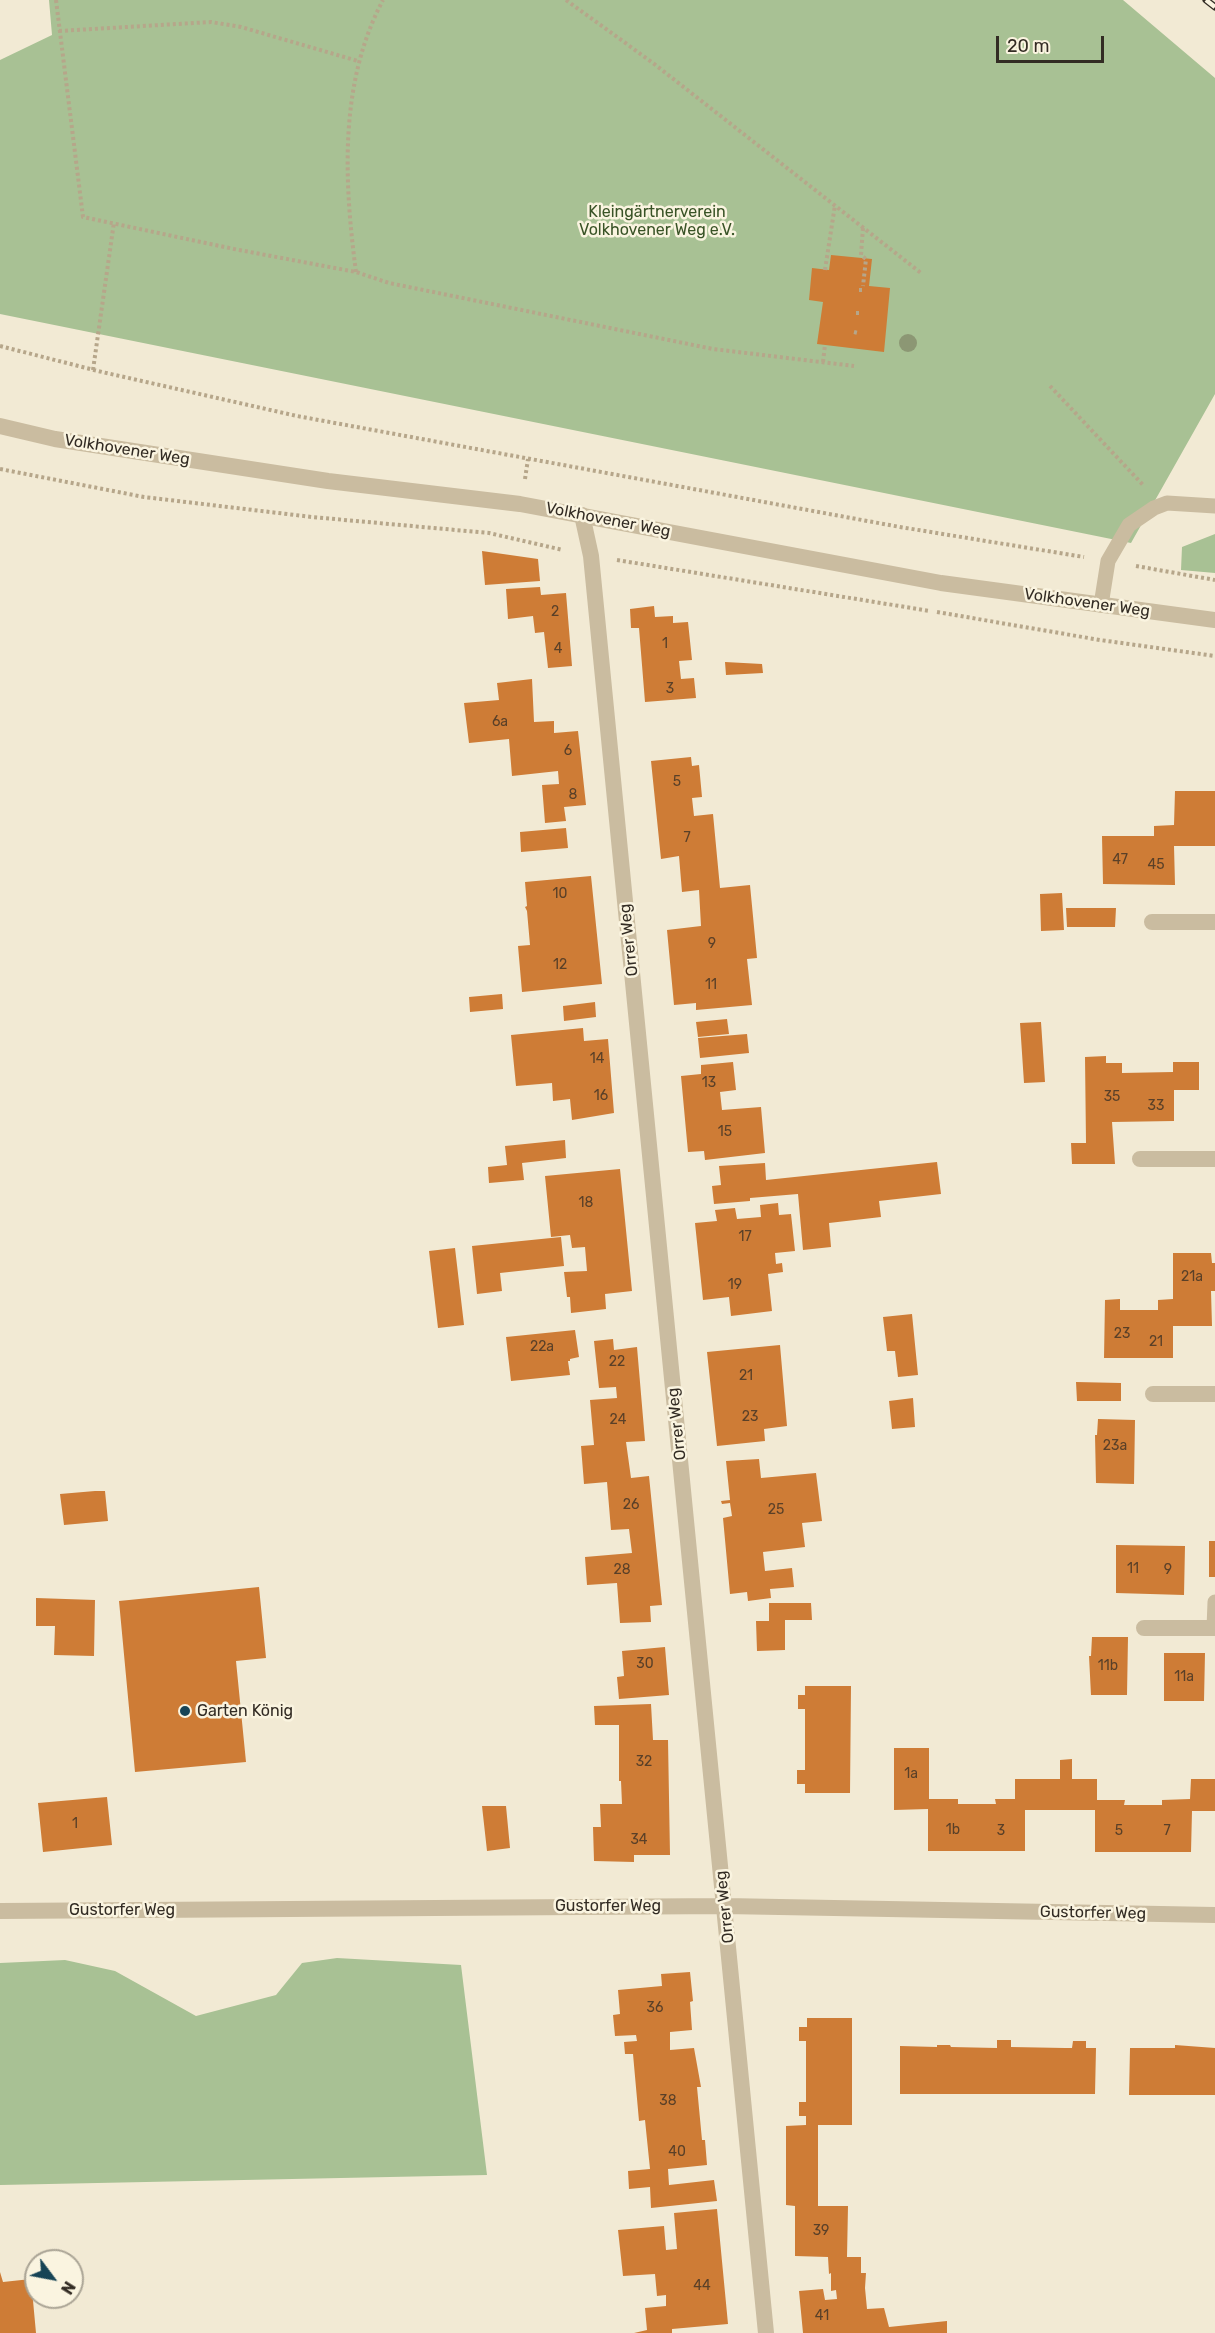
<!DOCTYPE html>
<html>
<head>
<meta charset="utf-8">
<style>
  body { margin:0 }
  #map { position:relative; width:1215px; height:2333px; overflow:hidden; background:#f2ead4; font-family:Rubik,sans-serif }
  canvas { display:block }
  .north { position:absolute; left:24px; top:2249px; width:60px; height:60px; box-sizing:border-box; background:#faf4e0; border:2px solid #aaa495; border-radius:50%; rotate:122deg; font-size:16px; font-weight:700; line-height:24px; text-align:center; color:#332c24 }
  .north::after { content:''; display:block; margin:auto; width:21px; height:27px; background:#174456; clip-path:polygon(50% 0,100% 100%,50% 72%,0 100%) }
  .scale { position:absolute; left:996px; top:36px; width:108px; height:27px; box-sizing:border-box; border:3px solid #332c24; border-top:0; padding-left:8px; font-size:18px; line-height:21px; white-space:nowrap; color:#332c24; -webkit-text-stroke:4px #faf4e0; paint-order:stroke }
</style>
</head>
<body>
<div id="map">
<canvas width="1215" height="2333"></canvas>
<div class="north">N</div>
<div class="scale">20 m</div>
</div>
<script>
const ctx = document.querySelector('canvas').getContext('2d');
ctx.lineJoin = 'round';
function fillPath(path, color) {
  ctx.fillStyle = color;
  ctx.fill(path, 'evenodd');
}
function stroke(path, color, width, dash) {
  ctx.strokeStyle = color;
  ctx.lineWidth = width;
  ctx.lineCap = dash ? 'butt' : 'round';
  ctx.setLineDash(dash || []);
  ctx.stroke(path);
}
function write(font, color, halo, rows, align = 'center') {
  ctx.font = font + ' Rubik,sans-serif';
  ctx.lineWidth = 5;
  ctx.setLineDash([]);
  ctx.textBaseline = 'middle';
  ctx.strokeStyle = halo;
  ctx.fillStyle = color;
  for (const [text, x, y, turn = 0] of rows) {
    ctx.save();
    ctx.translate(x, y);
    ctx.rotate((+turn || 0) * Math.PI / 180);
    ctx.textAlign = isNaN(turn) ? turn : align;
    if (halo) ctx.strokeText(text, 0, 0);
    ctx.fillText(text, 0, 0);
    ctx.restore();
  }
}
const green = new Path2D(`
  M 49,0 L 1123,0 L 1215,78 L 1215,394 L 1131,543 L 0,314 L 0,60 L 52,35 Z
  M 1215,534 L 1215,573 L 1181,570 L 1182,547 Z
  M 337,1958 L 461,1965 L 487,2175 L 0,2185 L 0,1963 L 65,1960 L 115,1971 L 196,2016 L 276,1995 L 302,1963 Z`);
const building = new Path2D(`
  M 831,255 L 872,259 L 869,286 L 890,288 L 884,352 L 817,344 L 823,302 L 809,300 L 812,268 L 829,270 Z
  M 482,551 L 538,559 L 540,581 L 485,585 Z
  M 540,587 L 541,595 L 566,593 L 572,666 L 548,668 L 544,632 L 535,633 L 533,616 L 508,619 L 506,589 Z
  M 654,606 L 655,617 L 673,616 L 673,623 L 688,622 L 692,660 L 679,661 L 681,679 L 694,678 L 696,698 L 645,702 L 639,628 L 631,628 L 630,609 Z
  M 725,662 L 762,664 L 763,673 L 726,675 Z
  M 532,679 L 534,722 L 554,721 L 554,733 L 578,731 L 586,805 L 564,807 L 566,821 L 545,823 L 542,785 L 559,784 L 558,771 L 512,776 L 509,739 L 469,743 L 464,703 L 499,700 L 497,683 Z
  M 691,757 L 692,766 L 699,765 L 702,797 L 692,798 L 694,816 L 713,814 L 720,888 L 750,885 L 757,958 L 747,959 L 752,1005 L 696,1010 L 696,1003 L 674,1005 L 667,930 L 701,926 L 699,890 L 682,892 L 679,856 L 661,859 L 651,761 Z
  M 1175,791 L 1215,791 L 1215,846 L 1174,846 L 1175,885 L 1103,884 L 1102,836 L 1154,836 L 1154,826 L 1174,825 Z
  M 566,828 L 568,848 L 521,852 L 520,832 Z
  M 591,876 L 602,984 L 522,992 L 518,946 L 530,945 L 527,911 L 525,907 L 527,906 L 525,882 Z
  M 1062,893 L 1064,930 L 1041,931 L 1040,894 Z
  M 1066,908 L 1116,908 L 1115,927 L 1067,927 Z
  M 502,994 L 503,1009 L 470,1012 L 469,997 Z
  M 595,1002 L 596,1017 L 564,1021 L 563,1006 Z
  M 727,1019 L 729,1034 L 698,1037 L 696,1022 Z
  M 1041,1022 L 1045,1082 L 1024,1083 L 1020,1023 Z
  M 583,1028 L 584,1041 L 608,1039 L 614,1113 L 572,1120 L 570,1099 L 553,1101 L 552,1083 L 516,1086 L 511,1035 Z
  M 747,1034 L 749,1053 L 700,1058 L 698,1038 Z
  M 1106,1056 L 1106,1063 L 1122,1063 L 1122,1073 L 1173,1072 L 1173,1062 L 1199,1062 L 1199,1090 L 1174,1090 L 1174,1121 L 1112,1122 L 1115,1164 L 1072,1164 L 1071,1143 L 1086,1143 L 1085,1057 Z
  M 733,1062 L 736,1090 L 720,1092 L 722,1110 L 761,1107 L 765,1153 L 705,1160 L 704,1151 L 688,1152 L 681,1076 L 701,1074 L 701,1065 Z
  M 565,1140 L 566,1158 L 522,1163 L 524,1180 L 489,1183 L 488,1167 L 507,1165 L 505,1146 Z
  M 937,1162 L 941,1194 L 879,1201 L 881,1217 L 829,1223 L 831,1247 L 803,1250 L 798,1194 L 750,1198 L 750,1201 L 714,1204 L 712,1186 L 721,1185 L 719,1166 L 765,1163 L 766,1180 Z
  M 620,1169 L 632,1291 L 605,1294 L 606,1309 L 571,1313 L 570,1297 L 567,1297 L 564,1272 L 587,1271 L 585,1247 L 572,1248 L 570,1235 L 551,1237 L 545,1176 Z
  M 778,1203 L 779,1215 L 791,1214 L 795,1251 L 775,1253 L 776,1264 L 782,1263 L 783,1272 L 768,1274 L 772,1311 L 731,1316 L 729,1297 L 703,1300 L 695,1223 L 717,1221 L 715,1210 L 735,1208 L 737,1219 L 761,1217 L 760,1205 Z
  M 561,1237 L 564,1266 L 500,1273 L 502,1291 L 477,1294 L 472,1246 Z
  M 455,1248 L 464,1325 L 438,1328 L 429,1251 Z
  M 1173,1253 L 1211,1253 L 1212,1263 L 1215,1263 L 1215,1291 L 1211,1291 L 1212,1326 L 1173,1326 L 1173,1358 L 1104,1358 L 1105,1300 L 1120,1299 L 1120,1310 L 1158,1310 L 1158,1300 L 1173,1299 Z
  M 912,1314 L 918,1375 L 898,1377 L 895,1351 L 887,1351 L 883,1317 Z
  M 575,1330 L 579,1357 L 570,1359 L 570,1361 L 568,1361 L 570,1375 L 511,1381 L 506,1337 Z
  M 613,1339 L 614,1350 L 637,1347 L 645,1441 L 626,1442 L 631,1478 L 649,1476 L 662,1605 L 650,1606 L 651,1622 L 620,1623 L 617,1583 L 587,1585 L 585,1557 L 632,1553 L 629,1529 L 611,1530 L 607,1482 L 584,1484 L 581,1446 L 594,1445 L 590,1400 L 617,1398 L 616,1387 L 599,1388 L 594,1341 Z
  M 780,1345 L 787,1426 L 764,1429 L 765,1441 L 717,1446 L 707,1352 Z
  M 1076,1382 L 1121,1383 L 1121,1401 L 1077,1401 Z
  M 913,1398 L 915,1427 L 892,1429 L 889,1401 Z
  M 1098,1419 L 1135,1420 L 1134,1484 L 1096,1483 L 1095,1435 L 1097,1435 Z
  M 759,1459 L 761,1478 L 816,1473 L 822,1521 L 802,1523 L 805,1547 L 763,1552 L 765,1571 L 792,1568 L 794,1587 L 770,1589 L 771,1598 L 748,1601 L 747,1592 L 730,1594 L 723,1518 L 732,1516 L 730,1503 L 722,1504 L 721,1501 L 730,1500 L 726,1461 Z
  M 95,1491 L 105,1491 L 108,1521 L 64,1525 L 60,1494 Z
  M 1209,1541 L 1215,1541 L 1215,1577 L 1209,1577 Z
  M 1116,1545 L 1185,1546 L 1184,1595 L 1116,1593 Z
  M 259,1587 L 266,1658 L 236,1661 L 246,1762 L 135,1772 L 119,1601 Z
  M 36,1598 L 95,1600 L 94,1656 L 54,1655 L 55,1626 L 36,1626 Z
  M 769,1603 L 811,1603 L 812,1620 L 785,1620 L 785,1650 L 757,1651 L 756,1621 L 769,1621 Z
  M 1092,1637 L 1128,1637 L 1127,1695 L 1091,1695 L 1089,1656 L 1091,1656 Z
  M 665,1647 L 669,1695 L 619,1699 L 617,1677 L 624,1676 L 622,1651 Z
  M 1164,1653 L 1205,1653 L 1204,1701 L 1164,1701 Z
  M 805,1686 L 851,1686 L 850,1793 L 805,1793 L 805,1784 L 797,1784 L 797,1770 L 805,1770 L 805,1709 L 798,1709 L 798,1695 L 805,1695 Z
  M 651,1704 L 653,1740 L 668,1740 L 670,1855 L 634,1855 L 634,1862 L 594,1861 L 593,1827 L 601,1827 L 600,1804 L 622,1804 L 621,1781 L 619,1781 L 619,1725 L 595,1725 L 594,1706 Z
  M 894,1748 L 929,1748 L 929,1799 L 958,1799 L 958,1804 L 996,1804 L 995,1799 L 1015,1799 L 1015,1779 L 1060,1779 L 1060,1760 L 1072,1759 L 1072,1779 L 1097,1779 L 1097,1800 L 1125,1800 L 1124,1805 L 1162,1805 L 1162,1800 L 1190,1799 L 1191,1779 L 1215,1779 L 1215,1811 L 1192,1811 L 1191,1852 L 1095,1852 L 1095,1810 L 1025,1810 L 1025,1851 L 928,1851 L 928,1809 L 894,1810 Z
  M 107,1797 L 112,1845 L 43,1852 L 38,1803 Z
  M 482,1806 L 506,1806 L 510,1848 L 487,1851 Z
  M 690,1972 L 693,2001 L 690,2002 L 692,2030 L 670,2032 L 670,2050 L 694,2048 L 701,2087 L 697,2087 L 702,2140 L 705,2140 L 707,2165 L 668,2169 L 669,2185 L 714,2180 L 717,2201 L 651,2208 L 650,2187 L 629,2189 L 628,2171 L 650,2169 L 645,2120 L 639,2121 L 633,2054 L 625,2054 L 624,2042 L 637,2041 L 636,2035 L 615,2036 L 613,2015 L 620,2014 L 618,1990 L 662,1986 L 661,1974 Z
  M 807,2018 L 852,2018 L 852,2125 L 818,2125 L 818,2206 L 848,2206 L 847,2257 L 861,2257 L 861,2273 L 866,2273 L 865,2288 L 867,2309 L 884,2308 L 889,2327 L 947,2321 L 947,2333 L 803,2333 L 799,2291 L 823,2289 L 825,2300 L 837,2299 L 836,2290 L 831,2291 L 831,2273 L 829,2274 L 828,2257 L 795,2256 L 795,2206 L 786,2205 L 786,2126 L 806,2125 L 806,2116 L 799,2116 L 799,2102 L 806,2102 L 806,2041 L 799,2041 L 799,2027 L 807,2027 Z
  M 997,2040 L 1011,2040 L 1011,2047 L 1065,2048 L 1072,2048 L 1073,2041 L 1086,2041 L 1086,2048 L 1096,2048 L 1095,2094 L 900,2094 L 900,2046 L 937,2047 L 937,2045 L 950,2045 L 951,2047 L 997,2048 Z
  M 1175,2045 L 1215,2048 L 1215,2095 L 1129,2095 L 1130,2048 L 1175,2048 Z
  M 717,2209 L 728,2324 L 672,2329 L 672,2333 L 634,2333 L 647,2330 L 645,2308 L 666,2306 L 666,2295 L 657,2296 L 655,2274 L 623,2276 L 618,2230 L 664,2226 L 666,2250 L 677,2249 L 674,2213 Z
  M 0,2272 L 3,2282 L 31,2279 L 36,2333 L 0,2333 Z`);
const path = new Path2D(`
  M 56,0 L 83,217 L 234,249 L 356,272 L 389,283 L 713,349 L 854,366
  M 566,0 L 653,63 L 921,273
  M 59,31 L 211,22 L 241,27 L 358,61
  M 863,228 L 861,255 L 866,259 L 863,286
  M 825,270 L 835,205
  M 356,272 C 344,181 339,83 383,0
  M 859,290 L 863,290
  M 856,313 L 860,313
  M 854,332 L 858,333
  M 0,346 L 102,372 L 297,416 L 900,527 L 1084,557
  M 823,362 L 825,345
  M 93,370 L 114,222
  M 1050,386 L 1144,486
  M 0,469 L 144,497 L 312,517 L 489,533 L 563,550
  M 525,479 L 528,459
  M 617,560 L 930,611
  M 1136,566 L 1215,580
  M 937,612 L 1100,640 L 1215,656`);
const service = new Path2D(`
  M 1101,605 L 1108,561 L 1129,525 L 1154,508 L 1167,503 L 1215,506
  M 1214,1628 L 1215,1602`);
const minor = new Path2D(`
  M 582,515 L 591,556 L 766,2333
  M 1152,922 L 1215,922
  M 1140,1159 L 1215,1159
  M 1153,1394 L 1215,1394
  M 1144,1628 L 1215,1628
  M 0,1911 L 725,1906 L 1215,1915`);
const tertiary = new Path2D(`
  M 0,426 L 55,439 L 328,481 L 520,504 L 941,583 L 1215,620`);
const rail = new Path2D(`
  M 1206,0 L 1215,7`);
const trees = [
  [908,343]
];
const markers = [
  [185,1711,6,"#174456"]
];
const numberNames = [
  ["2",555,612],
  ["1",665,644],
  ["4",558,649],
  ["3",670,689],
  ["6a",500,722],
  ["6",568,751],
  ["5",677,782],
  ["8",573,795],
  ["7",687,838],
  ["47",1120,860],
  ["45",1156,865],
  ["10",560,894],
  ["9",712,944],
  ["12",560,965],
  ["11",711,985],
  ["14",597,1059],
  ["13",709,1083],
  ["16",601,1096],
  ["35",1112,1097],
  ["33",1156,1106],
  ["15",725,1132],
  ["18",586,1203],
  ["17",745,1237],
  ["21a",1192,1277],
  ["19",735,1285],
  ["23",1122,1334],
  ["21",1156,1342],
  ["22a",542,1347],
  ["22",617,1362],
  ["21",746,1376],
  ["23",750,1417],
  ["24",618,1420],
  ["23a",1115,1446],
  ["26",631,1505],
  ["25",776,1510],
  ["11",1133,1569],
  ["28",622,1570],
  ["9",1168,1570],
  ["30",645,1664],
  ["11b",1108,1666],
  ["11a",1184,1677],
  ["32",644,1762],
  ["1a",911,1774],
  ["1",75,1824],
  ["1b",953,1830],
  ["3",1001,1831],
  ["5",1119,1831],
  ["7",1167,1831],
  ["34",639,1840],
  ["36",655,2008],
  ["38",668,2101],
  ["40",677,2152],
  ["39",821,2231],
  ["44",702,2286],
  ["41",822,2316]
];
const parkNames = [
  ["Kleingärtnerverein",657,212],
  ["Volkhovener Weg e.V.",657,230]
];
const streetNames = [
  ["Volkhovener Weg",127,450,9],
  ["Volkhovener Weg",608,520,11],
  ["Volkhovener Weg",1087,603,8],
  ["Orrer Weg",629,940,-96],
  ["Orrer Weg",677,1424,-96],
  ["Gustorfer Weg",608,1906],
  ["Orrer Weg",725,1907,-96],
  ["Gustorfer Weg",122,1910],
  ["Gustorfer Weg",1093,1913,1]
];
const poiNames = [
  ["Garten König",197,1711]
];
fillPath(green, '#a8c194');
fillPath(building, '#ce7c36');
stroke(path, '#b6a68a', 4, [3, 3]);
stroke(service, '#cabca0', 15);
stroke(minor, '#cabca0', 16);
stroke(tertiary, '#cabca0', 16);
stroke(rail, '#332c24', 7);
stroke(rail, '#faf4e0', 4.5, [14]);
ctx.fillStyle = '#8c9774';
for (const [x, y] of trees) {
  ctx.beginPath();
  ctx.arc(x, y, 9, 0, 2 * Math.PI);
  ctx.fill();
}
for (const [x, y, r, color] of markers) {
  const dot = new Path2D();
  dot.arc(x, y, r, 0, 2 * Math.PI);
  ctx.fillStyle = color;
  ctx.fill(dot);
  stroke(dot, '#faf4e0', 2);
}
write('14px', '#5a4028', null, numberNames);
write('16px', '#395326', '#faf4e0', parkNames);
write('16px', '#332c24', '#faf4e0', streetNames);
write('16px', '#332c24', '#faf4e0', poiNames, 'left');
</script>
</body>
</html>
